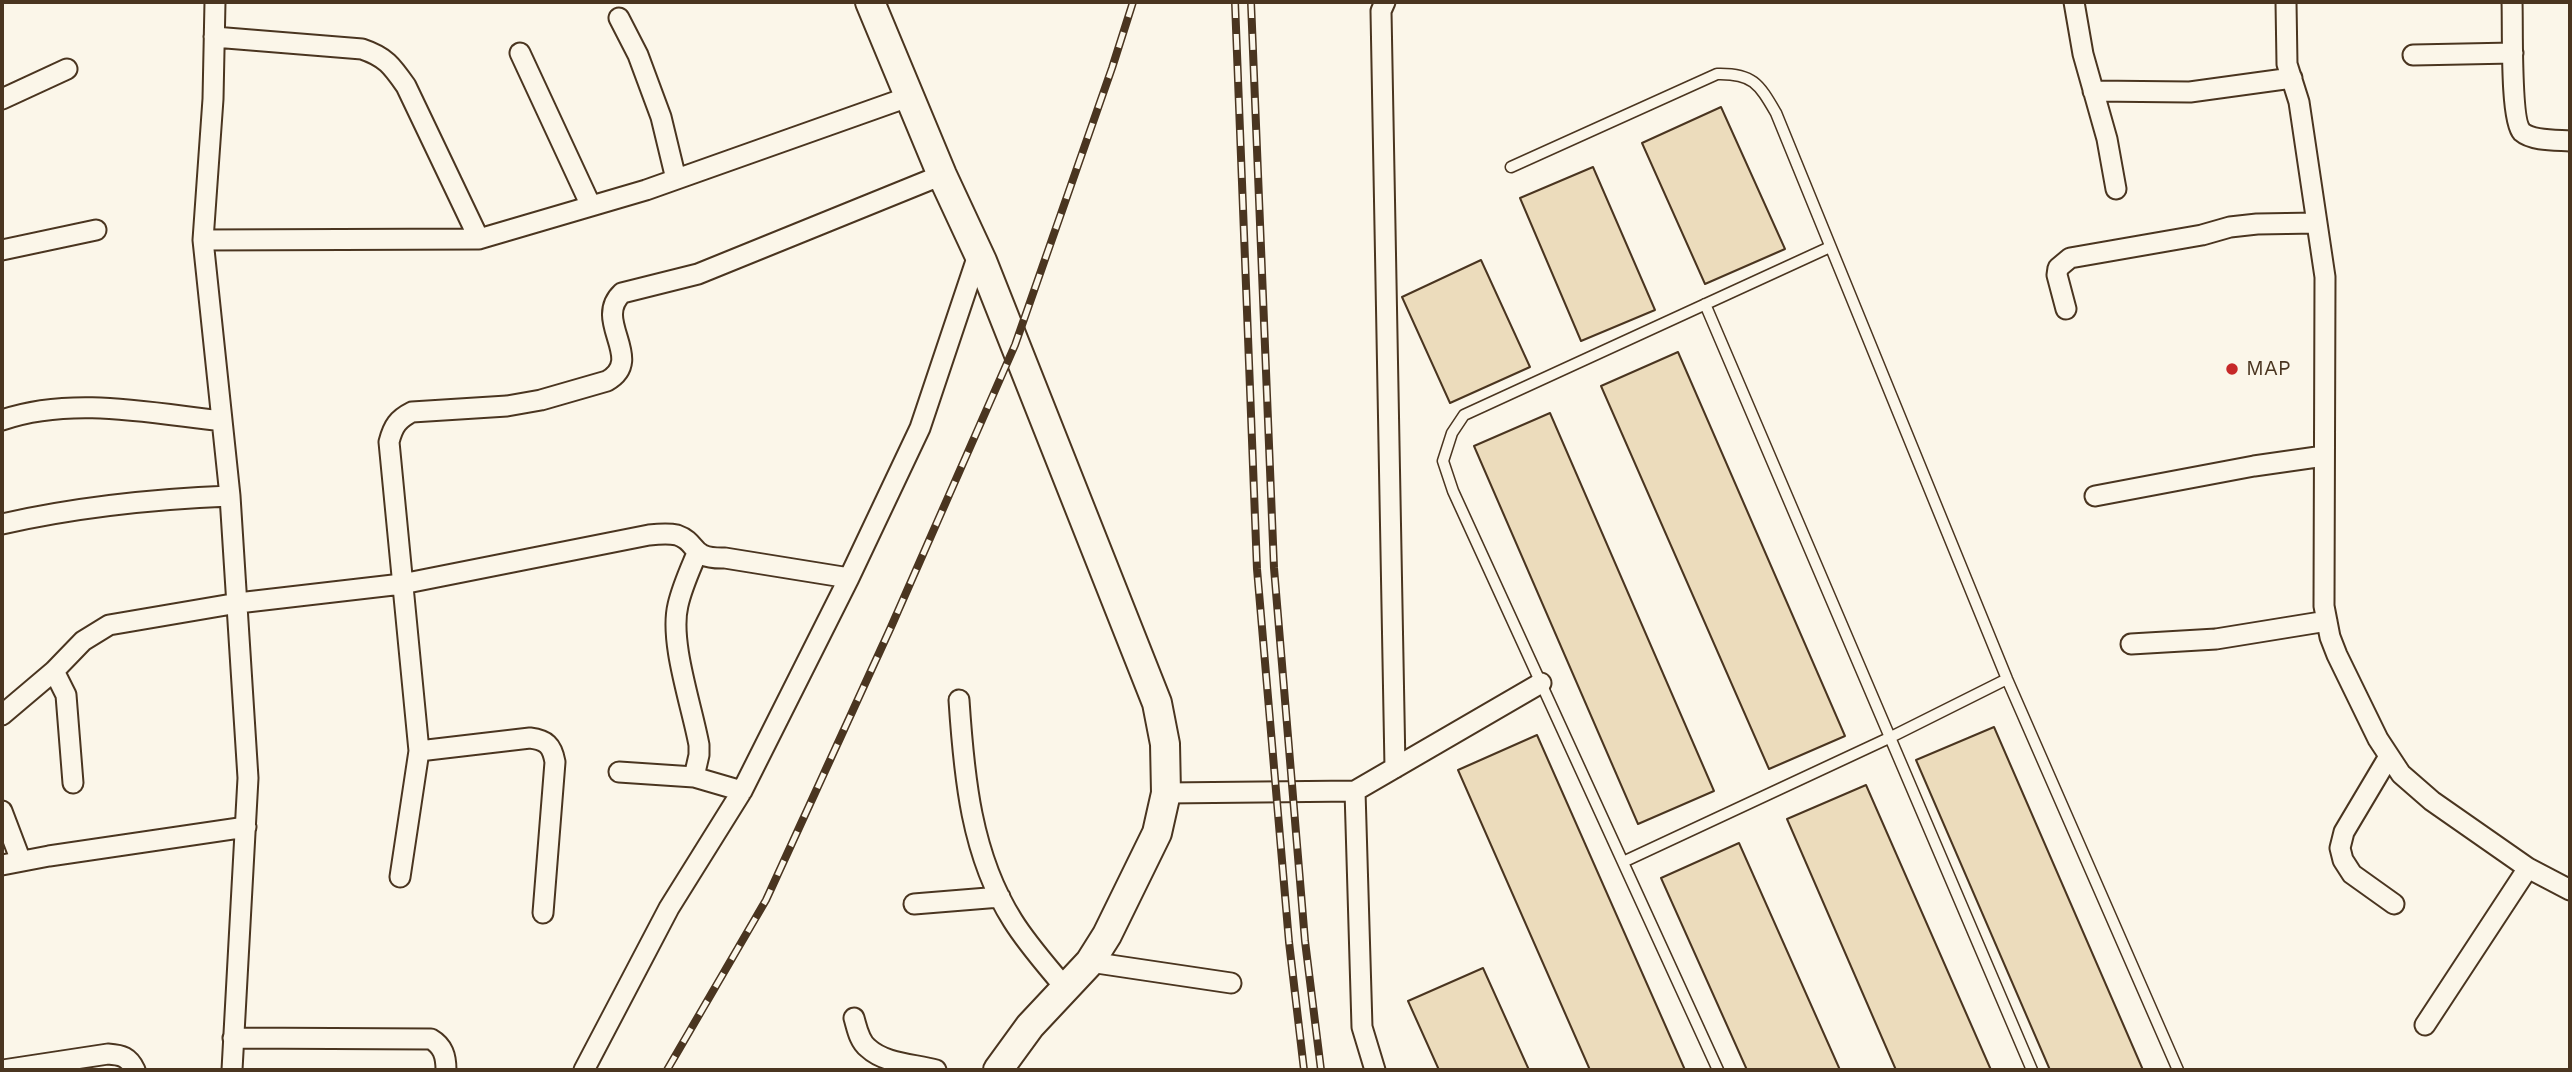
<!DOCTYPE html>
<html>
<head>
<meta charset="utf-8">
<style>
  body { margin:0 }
  #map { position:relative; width:2572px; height:1072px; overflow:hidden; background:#fbf6e9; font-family:"Work Sans",sans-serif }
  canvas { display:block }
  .frame { position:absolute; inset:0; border:4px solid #4a3520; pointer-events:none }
</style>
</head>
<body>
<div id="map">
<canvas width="2572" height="1072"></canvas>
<div class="frame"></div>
</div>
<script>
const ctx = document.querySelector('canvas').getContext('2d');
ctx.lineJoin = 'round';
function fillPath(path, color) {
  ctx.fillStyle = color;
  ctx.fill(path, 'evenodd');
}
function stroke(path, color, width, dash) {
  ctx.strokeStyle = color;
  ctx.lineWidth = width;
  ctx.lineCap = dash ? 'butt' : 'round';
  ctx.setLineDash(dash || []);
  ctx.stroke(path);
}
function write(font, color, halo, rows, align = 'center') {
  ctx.font = font + ' "Work Sans",sans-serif';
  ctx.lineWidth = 5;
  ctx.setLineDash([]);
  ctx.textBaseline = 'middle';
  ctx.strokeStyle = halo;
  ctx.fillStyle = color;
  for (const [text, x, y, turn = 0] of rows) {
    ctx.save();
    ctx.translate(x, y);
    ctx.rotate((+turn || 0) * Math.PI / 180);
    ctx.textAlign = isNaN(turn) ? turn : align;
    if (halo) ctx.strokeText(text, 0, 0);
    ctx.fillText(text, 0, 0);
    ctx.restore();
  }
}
const building = new Path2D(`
  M 1721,107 L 1785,249 L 1705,284 L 1642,143 Z
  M 1593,167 L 1655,310 L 1581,341 L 1520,198 Z
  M 1481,260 L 1530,367 L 1450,403 L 1402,297 Z
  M 1678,352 L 1845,736 L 1769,769 L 1601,386 Z
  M 1550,413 L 1714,791 L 1638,824 L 1474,446 Z
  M 1994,727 L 2143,1070 L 2050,1070 L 1916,760 Z
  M 1537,735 L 1685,1070 L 1590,1070 L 1458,770 Z
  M 1866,785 L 1991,1070 L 1896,1070 L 1787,819 Z
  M 1739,843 L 1840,1070 L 1747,1070 L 1661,878 Z
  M 1483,968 L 1529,1070 L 1439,1070 L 1408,1001 Z`);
const lane = new Path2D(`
  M 1511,167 L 1717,74 C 1753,73 1759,84 1776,113 L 2007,679 L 2178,1070
  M 1705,304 L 2032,1070
  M 1623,862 L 1891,737 L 2007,679
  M 1718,1070 L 1453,491 L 1443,461 L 1452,433 L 1464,415 L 1830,247`);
const street = new Path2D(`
  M 1385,2 L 1381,11 L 1395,768
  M 2074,2 L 2083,54 L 2107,139 L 2116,189
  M 2286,2 L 2287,64 L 2299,102 L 2325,277 L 2324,606 L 2330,637 L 2337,655 L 2378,739 L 2401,774 L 2432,801 L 2528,868 L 2570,890
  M 2512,2 C 2513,24 2510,120 2522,132 C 2532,141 2557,140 2570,141
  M 619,18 L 638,55 L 661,117 L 676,179
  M 214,37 L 362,49 C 386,57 392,66 406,86 L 479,239
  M 520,53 L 591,206
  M 2413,55 L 2513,53
  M 2093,91 L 2190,92 L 2292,78
  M 2,99 L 67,69
  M 203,240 L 213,99 L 215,2
  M 2,250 L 96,230
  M 2066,309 L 2057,275 L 2058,268 L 2070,258 L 2202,235 L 2230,227 L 2257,224 L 2316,223
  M 2,420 C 72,396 150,413 222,421
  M 2095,496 L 2254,466 L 2324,456
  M 2,524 C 77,507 153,499 230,496
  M 2131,644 L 2216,639 L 2327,621
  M 54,671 L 66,695 L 73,783
  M 959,700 C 964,776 971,855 1013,921 C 1028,945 1048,967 1066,989
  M 2,715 L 54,671 L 83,641 L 109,625 L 238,603 L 402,584 L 649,535 C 658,534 668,533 677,535 C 700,543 688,559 725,558 L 849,578
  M 419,751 L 530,738 C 546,740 552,745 555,762 L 543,913
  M 2388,758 L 2344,832 L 2340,848 L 2343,860 L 2352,874 L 2394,904
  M 619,772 L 694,777 L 742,791
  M 694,777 L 699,755 L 699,745 C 692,706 669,642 678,605 C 682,587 690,570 697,553
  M 1355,791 L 1362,1027 L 1375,1070
  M 1166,793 L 1355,791 L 1541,683
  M 2,811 L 21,861
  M 2,865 L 49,856 L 246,827
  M 400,877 L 419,751 L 389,442 C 393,426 398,419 412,412 L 507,406 L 541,400 L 607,381 C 646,359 592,321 622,293 L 698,274 L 942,175
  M 914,904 L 1000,897
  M 1090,962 L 1231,983
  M 854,1018 C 857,1028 859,1041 868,1048 C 885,1064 915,1064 936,1070
  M 2425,1025 L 2528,868
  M 233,1038 L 431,1039 C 443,1046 446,1056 446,1070
  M 3,1070 L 108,1054 C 122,1055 129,1057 135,1070
  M 232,1070 L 248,778 L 230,496 L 203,240 L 479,239 L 646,190 L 911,96
  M 584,1070 L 669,908 L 742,791 L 849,578 L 920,428 L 979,252`);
const secondary = new Path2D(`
  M 870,2 L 942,175 L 982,261 L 1157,703 L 1165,744 L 1166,793 L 1157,833 L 1107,935 L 1090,962 L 1030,1026 L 998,1070`);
const rail = new Path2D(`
  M 1235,2 L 1257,569 L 1289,942 L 1304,1070
  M 1251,2 L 1274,568 L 1305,941 L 1321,1070
  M 667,1070 L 766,900 L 891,627 L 1015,345 L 1112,68 L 1133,2`);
const markers = [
  [2232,369,7,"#c62828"]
];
const poiNames = [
  ["MAP",2246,369]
];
fillPath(building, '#ecdcbc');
stroke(building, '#4a3520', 2);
stroke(lane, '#4a3520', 13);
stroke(street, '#4a3520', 23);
stroke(secondary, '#4a3520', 32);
stroke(lane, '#fbf6e9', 10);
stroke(street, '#fbf6e9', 19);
stroke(secondary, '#fbf6e9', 28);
stroke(rail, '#4a3520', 8);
stroke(rail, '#fbf6e9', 5, [16]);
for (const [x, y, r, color] of markers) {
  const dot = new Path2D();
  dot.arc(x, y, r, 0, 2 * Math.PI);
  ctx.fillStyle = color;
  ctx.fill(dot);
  stroke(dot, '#fbf6e9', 2.5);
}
write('21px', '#4a3520', '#fbf6e9', poiNames, 'left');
</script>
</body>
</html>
